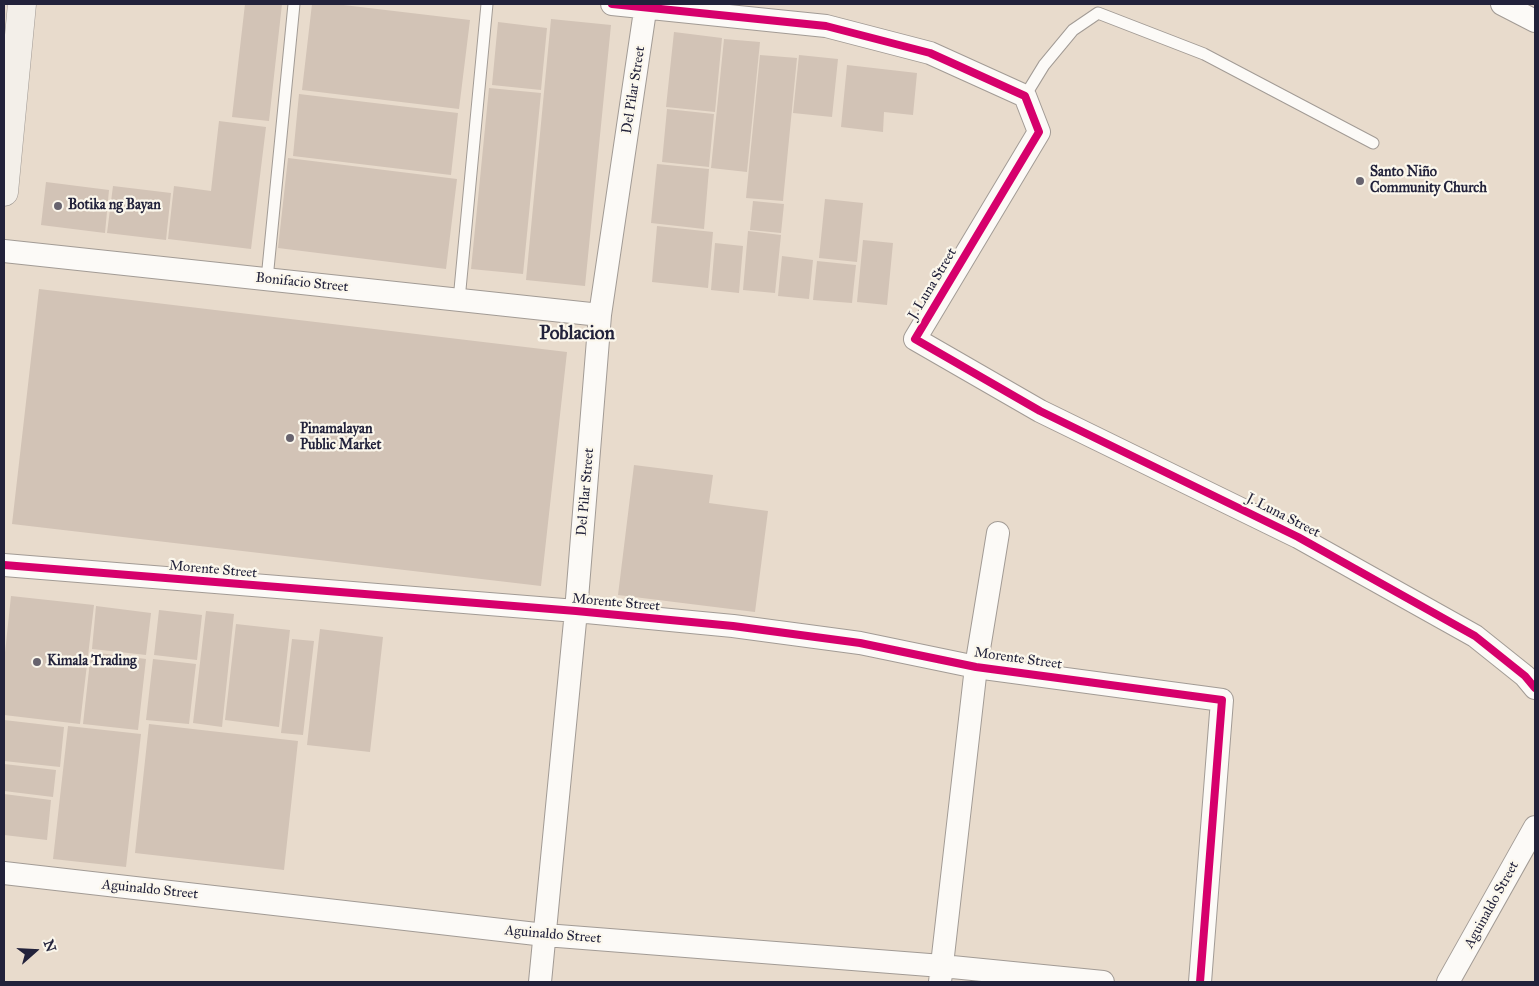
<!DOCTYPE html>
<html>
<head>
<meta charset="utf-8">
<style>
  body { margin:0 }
  #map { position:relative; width:1539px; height:986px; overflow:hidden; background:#e8dbcc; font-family:"IM FELL Great Primer",serif }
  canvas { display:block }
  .frame { position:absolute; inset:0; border:5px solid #22223b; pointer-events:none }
  .north { position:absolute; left:10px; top:926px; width:50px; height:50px; -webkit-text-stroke:4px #fbf7ec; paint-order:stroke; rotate:71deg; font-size:14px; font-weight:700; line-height:20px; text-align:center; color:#22223b }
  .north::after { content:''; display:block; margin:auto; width:18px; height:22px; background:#22223b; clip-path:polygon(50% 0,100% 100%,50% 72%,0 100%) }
</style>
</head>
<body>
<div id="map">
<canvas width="1539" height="986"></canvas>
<div class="frame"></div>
<div class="north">N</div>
</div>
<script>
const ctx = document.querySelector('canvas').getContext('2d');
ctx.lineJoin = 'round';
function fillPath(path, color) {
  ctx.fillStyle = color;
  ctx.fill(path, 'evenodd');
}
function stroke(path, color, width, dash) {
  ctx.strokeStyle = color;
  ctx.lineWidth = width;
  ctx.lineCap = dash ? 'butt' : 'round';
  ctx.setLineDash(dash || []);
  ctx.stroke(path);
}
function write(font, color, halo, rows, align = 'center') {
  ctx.font = font + ' "IM FELL Great Primer",serif';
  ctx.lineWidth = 4.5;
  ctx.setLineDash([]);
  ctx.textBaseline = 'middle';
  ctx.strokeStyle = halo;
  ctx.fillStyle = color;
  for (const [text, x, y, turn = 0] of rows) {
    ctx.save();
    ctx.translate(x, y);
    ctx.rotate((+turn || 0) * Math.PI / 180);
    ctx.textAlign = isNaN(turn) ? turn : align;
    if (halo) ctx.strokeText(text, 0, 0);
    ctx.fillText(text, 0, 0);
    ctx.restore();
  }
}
const building = new Path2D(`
  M 245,4 L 282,4 L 269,121 L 232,117 Z
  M 312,4 L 335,4 L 470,20 L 459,109 L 302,90 Z
  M 551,19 L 611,25 L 585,286 L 526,280 Z
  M 498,22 L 547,28 L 541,90 L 492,85 Z
  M 674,32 L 722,38 L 715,112 L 666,107 Z
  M 724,39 L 760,42 L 747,172 L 711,168 Z
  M 760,55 L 797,58 L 783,201 L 746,198 Z
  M 799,55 L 838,59 L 832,117 L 793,113 Z
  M 847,65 L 917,73 L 913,115 L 884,112 L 883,132 L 841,127 Z
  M 489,88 L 541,93 L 523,274 L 471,269 Z
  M 299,94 L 458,113 L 451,175 L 293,156 Z
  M 667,109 L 714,114 L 709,167 L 662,162 Z
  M 219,121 L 266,127 L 251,249 L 168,239 L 174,186 L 211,191 Z
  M 288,158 L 457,179 L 446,269 L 278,248 Z
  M 657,164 L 709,169 L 704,229 L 651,223 Z
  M 46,182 L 109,190 L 105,233 L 41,225 Z
  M 113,186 L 171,193 L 166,240 L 107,233 Z
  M 825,199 L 863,203 L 857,262 L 819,258 Z
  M 753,201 L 784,204 L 781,233 L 750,230 Z
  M 657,226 L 713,232 L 708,288 L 652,282 Z
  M 748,231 L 781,235 L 775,293 L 743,290 Z
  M 863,240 L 893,243 L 887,305 L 857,302 Z
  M 715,243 L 743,246 L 739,293 L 711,290 Z
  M 782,256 L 813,260 L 809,299 L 778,296 Z
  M 817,261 L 856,265 L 852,303 L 813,300 Z
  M 39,289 L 567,352 L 541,586 L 12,524 Z
  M 634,465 L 713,475 L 709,503 L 768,511 L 755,612 L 618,595 Z
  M 11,596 L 94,605 L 80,724 L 4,715 L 4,662 Z
  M 96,606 L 151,613 L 146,655 L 92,649 Z
  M 159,610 L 202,615 L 197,660 L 154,655 Z
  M 206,611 L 234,614 L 222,727 L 193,723 Z
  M 236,624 L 290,630 L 279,727 L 225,720 Z
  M 320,629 L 383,637 L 370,752 L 307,745 Z
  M 292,639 L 314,641 L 303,735 L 281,733 Z
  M 91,652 L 146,659 L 138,730 L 83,724 Z
  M 153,659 L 196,664 L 189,724 L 146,720 Z
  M 4,720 L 64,727 L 60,767 L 4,761 Z
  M 149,724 L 298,741 L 284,870 L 135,853 Z
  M 68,726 L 141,734 L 126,867 L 53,859 Z
  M 4,764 L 56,770 L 53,797 L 4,791 Z
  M 4,794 L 51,800 L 47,840 L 4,835 Z`);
const lane = new Path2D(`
  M 1025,96 L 1044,65 L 1073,30 L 1098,13 L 1204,54 L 1373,143
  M 267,279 L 294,4
  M 459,300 L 487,4`);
const street = new Path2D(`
  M 612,4 L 826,26 L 930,53 L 1025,96 L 1039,132 L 915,339 L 1040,411 L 1298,537 L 1475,636 L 1525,676 L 1535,688
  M 1502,4 L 1535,21
  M 4,251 L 600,315
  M 4,565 L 576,611 L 733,626 L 860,643 L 976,667 L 1222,700 L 1200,982
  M 4,873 L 545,935 L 942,966 L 1103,982
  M 540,982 L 576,611 L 600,315 L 646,4
  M 940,982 L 976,667 L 998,533
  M 1448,982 L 1535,827`);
const secondary = new Path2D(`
  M 4,192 L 22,4`);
const cycleway = new Path2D(`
  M 612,4 L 826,26 L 930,53 L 1025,96 L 1039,132 L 915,339 L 1040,411 L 1298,537 L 1475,636 L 1525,676 L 1535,688
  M 4,565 L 576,611 L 733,626 L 860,643 L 976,667 L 1222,700 L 1200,982`);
const markers = [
  [1360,181,5,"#67636e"],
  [58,206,5,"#67636e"],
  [290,438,5,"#67636e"],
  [37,662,5,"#67636e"]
];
const streetNames = [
  ["Del Pilar Street",634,90,-81],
  ["Bonifacio Street",302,283,6],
  ["J. Luna Street",933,284,-59],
  ["Del Pilar Street",586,492,-85],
  ["J. Luna Street",1283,516,27],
  ["Morente Street",213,570,5],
  ["Morente Street",616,603,5],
  ["Morente Street",1018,659,8],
  ["Aguinaldo Street",150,890,6],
  ["Aguinaldo Street",1492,905,-61],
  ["Aguinaldo Street",553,935,5]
];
const poiNames = [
  ["Santo Niño",1370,173],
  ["Community Church",1370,189],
  ["Botika ng Bayan",68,206],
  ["Pinamalayan",300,430],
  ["Public Market",300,446],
  ["Kimala Trading",47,662]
];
const districtNames = [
  ["Poblacion",577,334]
];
fillPath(building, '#d2c3b6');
stroke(lane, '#a29b95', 13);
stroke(street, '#a29b95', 24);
stroke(secondary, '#a29b95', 29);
stroke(lane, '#fcfaf7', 11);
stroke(street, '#fcfaf7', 22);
stroke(secondary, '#f3efe9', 28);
stroke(cycleway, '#d6006c', 8);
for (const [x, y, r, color] of markers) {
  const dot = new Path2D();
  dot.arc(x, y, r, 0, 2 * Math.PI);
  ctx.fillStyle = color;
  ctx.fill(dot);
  stroke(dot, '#fbf7ec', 2);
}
write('14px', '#22223b', '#fbf7ec', streetNames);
write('bold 14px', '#22223b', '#fbf7ec', poiNames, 'left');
write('bold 19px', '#22223b', '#fbf7ec', districtNames);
</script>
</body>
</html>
